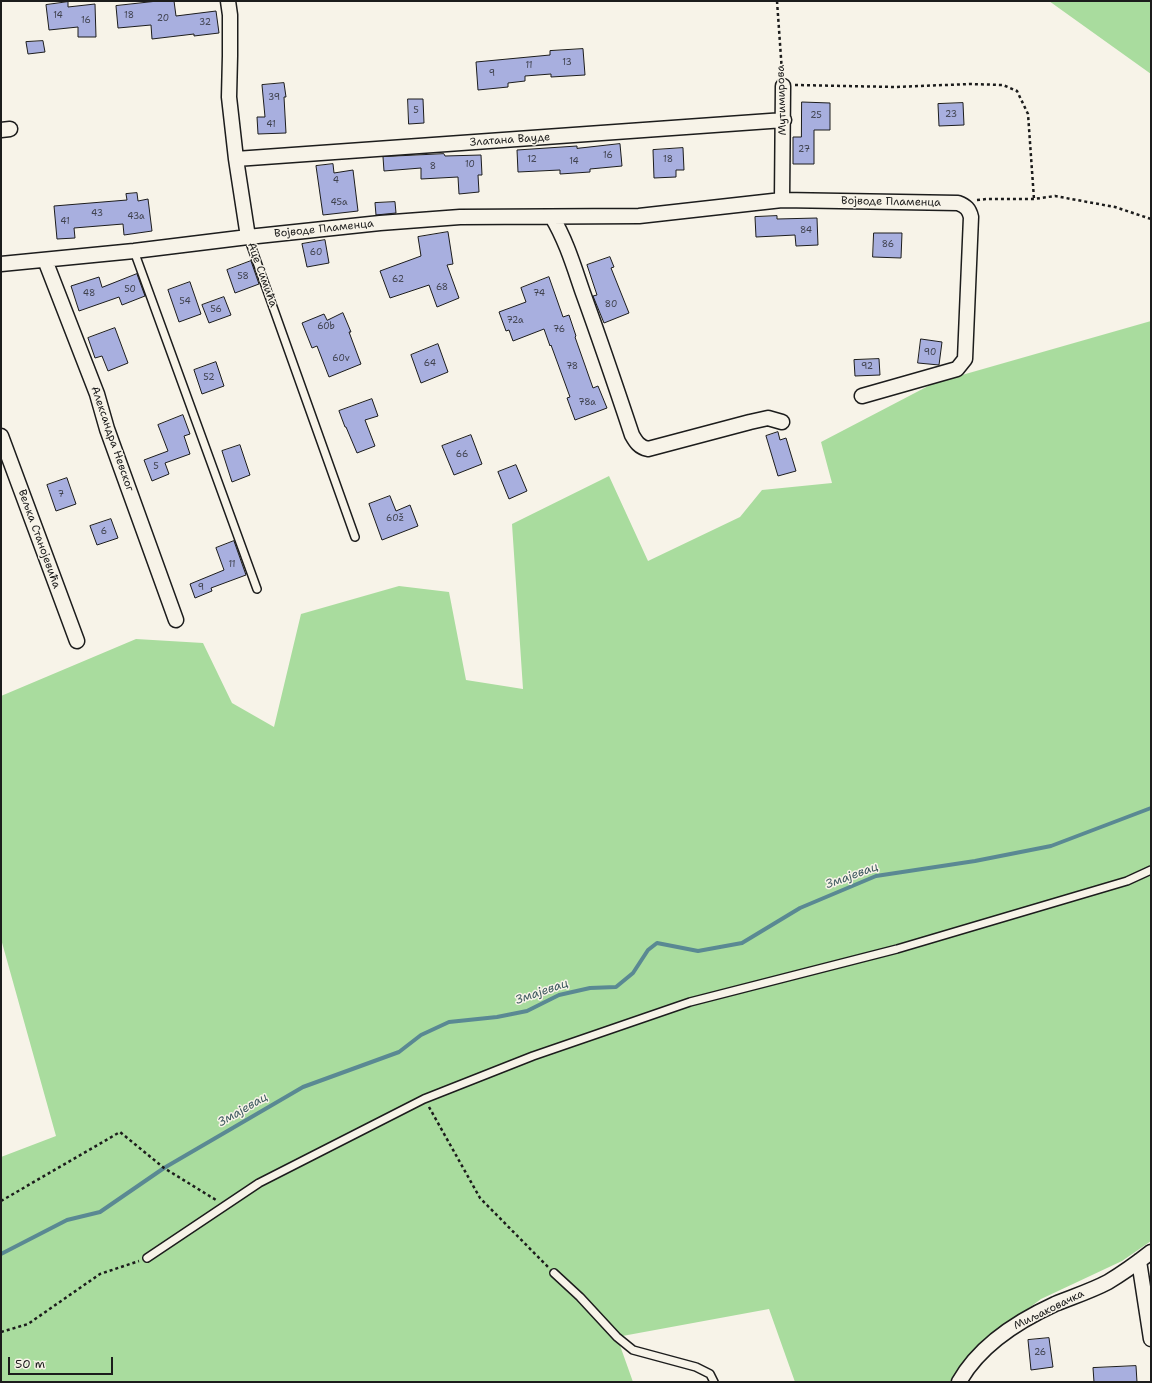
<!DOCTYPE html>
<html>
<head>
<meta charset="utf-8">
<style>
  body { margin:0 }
  #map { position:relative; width:1152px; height:1383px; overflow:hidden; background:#f7f3e8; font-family:"Shantell Sans",sans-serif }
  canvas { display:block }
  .frame { position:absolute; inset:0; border:2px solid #1c1c1c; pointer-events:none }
  .scale { position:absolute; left:8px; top:1357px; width:105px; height:18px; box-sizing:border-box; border:2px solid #1c1c1c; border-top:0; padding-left:5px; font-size:12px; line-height:14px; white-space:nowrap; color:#1c1c1c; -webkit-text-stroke:3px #f7f3e8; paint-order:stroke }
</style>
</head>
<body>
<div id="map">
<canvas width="1152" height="1383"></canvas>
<div class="frame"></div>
<div class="scale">50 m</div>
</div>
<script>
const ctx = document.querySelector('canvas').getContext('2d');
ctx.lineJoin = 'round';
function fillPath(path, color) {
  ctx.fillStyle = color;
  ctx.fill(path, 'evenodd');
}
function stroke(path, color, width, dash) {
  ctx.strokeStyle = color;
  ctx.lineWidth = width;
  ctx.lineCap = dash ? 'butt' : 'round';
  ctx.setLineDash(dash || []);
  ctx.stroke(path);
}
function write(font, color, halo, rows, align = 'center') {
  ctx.font = font + ' "Shantell Sans",sans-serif';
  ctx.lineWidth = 3;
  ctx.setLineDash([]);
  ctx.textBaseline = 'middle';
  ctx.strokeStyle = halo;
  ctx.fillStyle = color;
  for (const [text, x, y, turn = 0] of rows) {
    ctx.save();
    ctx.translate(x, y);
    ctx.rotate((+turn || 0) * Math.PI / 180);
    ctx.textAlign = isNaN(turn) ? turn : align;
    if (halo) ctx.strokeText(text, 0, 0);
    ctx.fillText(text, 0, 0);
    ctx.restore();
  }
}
const green = new Path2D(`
  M 1049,1 L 1151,1 L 1151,74 Z
  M 1151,321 L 1151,1241 L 1122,1261 L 1041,1299 L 982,1343 L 952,1382 L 795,1382 L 769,1309 L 617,1337 L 633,1382 L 1,1382 L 1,1157 L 56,1136 L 1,939 L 1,696 L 136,639 L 203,643 L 232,703 L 274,727 L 301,614 L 399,586 L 449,592 L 466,680 L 523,689 L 512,524 L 609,476 L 648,561 L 740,517 L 762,490 L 832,483 L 821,442 L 934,383 Z`);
const stream = new Path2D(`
  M 1,1254 L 67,1220 L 100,1212 L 164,1168 L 303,1087 L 399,1052 L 421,1035 L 449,1022 L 497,1017 L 527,1011 L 559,995 L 590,988 L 616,987 L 633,973 L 648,950 L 657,943 L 698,951 L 742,943 L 800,908 L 876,876 L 975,861 L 1051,846 L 1151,808`);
const building = new Path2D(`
  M 158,1 L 174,1 L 176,16 L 216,11 L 219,33 L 194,36 L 194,34 L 152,39 L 151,25 L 118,28 L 116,6 Z
  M 68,2 L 68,7 L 95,4 L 96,37 L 78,37 L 78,27 L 49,30 L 46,5 Z
  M 43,41 L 45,52 L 28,54 L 26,42 Z
  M 583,49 L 585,75 L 551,77 L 551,74 L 525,76 L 525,81 L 508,83 L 508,87 L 478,90 L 476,62 L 550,55 L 550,51 Z
  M 284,83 L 286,97 L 284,97 L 286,133 L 258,134 L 257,117 L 265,117 L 262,85 Z
  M 408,99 L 423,99 L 424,123 L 409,124 Z
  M 802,102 L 830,103 L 830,130 L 814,130 L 814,164 L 793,164 L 793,137 L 801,137 Z
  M 963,103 L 964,125 L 939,126 L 938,104 Z
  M 620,144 L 622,166 L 590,169 L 590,172 L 560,174 L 560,170 L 518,172 L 517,150 L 577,146 L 577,148 Z
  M 683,148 L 684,170 L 676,170 L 676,177 L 654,178 L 653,150 Z
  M 444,154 L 445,156 L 481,155 L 482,175 L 478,175 L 479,192 L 459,194 L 458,177 L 421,179 L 421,168 L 384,171 L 383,157 Z
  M 333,164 L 334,173 L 353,170 L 358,211 L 323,215 L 316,166 Z
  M 137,193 L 138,201 L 148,199 L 152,231 L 124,235 L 123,224 L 74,228 L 75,238 L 57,239 L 54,206 L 127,200 L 126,194 Z
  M 395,202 L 396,213 L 376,215 L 375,203 Z
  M 777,216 L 777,219 L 817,218 L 818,245 L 796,246 L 795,235 L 756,237 L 755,217 Z
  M 448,232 L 453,264 L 447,265 L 459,298 L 437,307 L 429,285 L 390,298 L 380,271 L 421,256 L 418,237 Z
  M 874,233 L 902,233 L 901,258 L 873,257 Z
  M 325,240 L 329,263 L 307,267 L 302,244 Z
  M 610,257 L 614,267 L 611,268 L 629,313 L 604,323 L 593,296 L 597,295 L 587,265 Z
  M 251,261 L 259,284 L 235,293 L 227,270 Z
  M 137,274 L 145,296 L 122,305 L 119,297 L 79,311 L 71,286 L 99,277 L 102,287 Z
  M 549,277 L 563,317 L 569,315 L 576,336 L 575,337 L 593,388 L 598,386 L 607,408 L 575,420 L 567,398 L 570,397 L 551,345 L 550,346 L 544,329 L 513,341 L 509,330 L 506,331 L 499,312 L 526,302 L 521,288 Z
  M 190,282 L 201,314 L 179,322 L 168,290 Z
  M 224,297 L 231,315 L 209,323 L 202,305 Z
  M 343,313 L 351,332 L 349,332 L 361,364 L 329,377 L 317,346 L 312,348 L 302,323 L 324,314 L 327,320 Z
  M 115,328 L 128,363 L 108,371 L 102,356 L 95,358 L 88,338 Z
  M 921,339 L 942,342 L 939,365 L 918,363 Z
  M 438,344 L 448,372 L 421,383 L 411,355 Z
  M 879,359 L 880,375 L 855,376 L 854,360 Z
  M 216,362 L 224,386 L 202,394 L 194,370 Z
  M 372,399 L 378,416 L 365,420 L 375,446 L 357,453 L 346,427 L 345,427 L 339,411 Z
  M 183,415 L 190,434 L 184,436 L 190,454 L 165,463 L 169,474 L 152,481 L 144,460 L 168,451 L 158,425 Z
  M 778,432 L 780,440 L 786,438 L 796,471 L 778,476 L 766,436 Z
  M 471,435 L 482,464 L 454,475 L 442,446 Z
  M 240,445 L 250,475 L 232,482 L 222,451 Z
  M 516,465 L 527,491 L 509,499 L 498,472 Z
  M 67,478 L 76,504 L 56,511 L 47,485 Z
  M 390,496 L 396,511 L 410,505 L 418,526 L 382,540 L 369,504 Z
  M 111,519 L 118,538 L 97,545 L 90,526 Z
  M 234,541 L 246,575 L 211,588 L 212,591 L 195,598 L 190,584 L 224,570 L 216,548 Z
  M 1049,1338 L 1053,1367 L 1031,1370 L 1028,1340 Z
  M 1136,1366 L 1137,1382 L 1094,1382 L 1093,1368 Z`);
const path = new Path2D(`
  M 777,1 L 782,72
  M 795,85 L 895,87 L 970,84 L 1003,85 L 1017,91 L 1028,114 L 1034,199
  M 977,200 L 987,199 L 1034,199 L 1055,196 L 1115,207 L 1151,219
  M 429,1107 L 480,1198 L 548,1267
  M 1,1201 L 120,1132 L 164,1168 L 216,1200
  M 1,1332 L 28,1324 L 100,1274 L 139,1261`);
const service = new Path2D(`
  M 248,237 L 355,537
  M 134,251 L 257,589
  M 147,1258 L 259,1183 L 424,1099 L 533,1056 L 690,1002 L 897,949 L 1127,881 L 1151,870
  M 554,1273 L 580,1297 L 617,1337 L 633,1350 L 696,1367 L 710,1374 L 714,1382`);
const minor = new Path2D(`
  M 228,1 L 230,15 L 230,56 L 229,97 L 236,159 L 248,237
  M 1,130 L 10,129
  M 236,159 L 784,120
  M 782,200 L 783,86
  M 552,217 C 566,240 574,267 583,293 C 600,340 616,387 632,435 C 636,442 639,447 648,449 L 750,422 L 768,418 L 782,422
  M 45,260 L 97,394 L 107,429 L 176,620
  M 1,264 L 134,251 L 248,237 L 380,223 L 460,217 L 639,216 L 782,200 L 958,203 C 966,206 969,209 971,217 L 965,359 L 957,369 L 862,396
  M 1,436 L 77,641
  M 1139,1261 L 1151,1339
  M 959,1382 C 979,1346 1018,1321 1055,1304 C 1072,1297 1091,1291 1108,1282 C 1123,1273 1137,1263 1151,1252`);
const numberNames = [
  ["14",58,16],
  ["18",129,16],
  ["20",163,19],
  ["16",86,21],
  ["32",205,23],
  ["13",567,63],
  ["11",529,66],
  ["9",492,74],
  ["39",274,98],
  ["5",416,111],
  ["23",951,115],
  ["25",816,116],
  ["41",271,125],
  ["27",804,150],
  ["16",608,156],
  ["12",532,160],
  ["18",668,160],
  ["14",574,162],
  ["10",470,165],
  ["8",433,167],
  ["4",336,181],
  ["45a",339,203],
  ["43",97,214],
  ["43a",136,217],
  ["41",65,222],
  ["84",806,231],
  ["86",888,245],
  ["60",316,253],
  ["58",243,277],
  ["62",398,280],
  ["68",442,288],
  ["50",130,290],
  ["48",89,294],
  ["74",539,294],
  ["54",185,302],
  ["80",611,305],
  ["56",216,310],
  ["72a",515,321],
  ["60b",326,327],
  ["76",559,330],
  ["90",930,353],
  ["60v",341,359],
  ["64",430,364],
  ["78",572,367],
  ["92",867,367],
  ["52",209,378],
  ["78a",587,403],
  ["66",462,455],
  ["5",156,467],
  ["7",61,495],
  ["60ž",395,519],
  ["6",104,532],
  ["11",232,565],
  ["9",201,588],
  ["26",1040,1353]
];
const streetNames = [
  ["Мутимирова",782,100,-92],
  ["Златана Вауде",510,140,-4],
  ["Војводе Пламенца",891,202,1],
  ["Војводе Пламенца",324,229,-6],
  ["Аце Симића",262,275,70],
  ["Александра Невског",112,439,71],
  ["Вељка Станојевића",39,539,70],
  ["Миљаковачка",1049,1310,-26]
];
const waterNames = [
  ["Змајевац",852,876,-20],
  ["Змајевац",542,992,-19],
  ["Змајевац",243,1110,-30]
];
fillPath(green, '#a9dc9e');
stroke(stream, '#5a8993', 4);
fillPath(building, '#a8afdf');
stroke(building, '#1c1c1c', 1);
stroke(service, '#1c1c1c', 10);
stroke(minor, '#1c1c1c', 17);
stroke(path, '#1c1c1c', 2.5, [3, 3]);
stroke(service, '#f7f3e8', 7);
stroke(minor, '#f7f3e8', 14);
write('9px', '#3f414d', null, numberNames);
write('11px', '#1c1c1c', '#f7f3e8', streetNames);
write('italic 12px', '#405b61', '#f7f3e8', waterNames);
</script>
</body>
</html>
